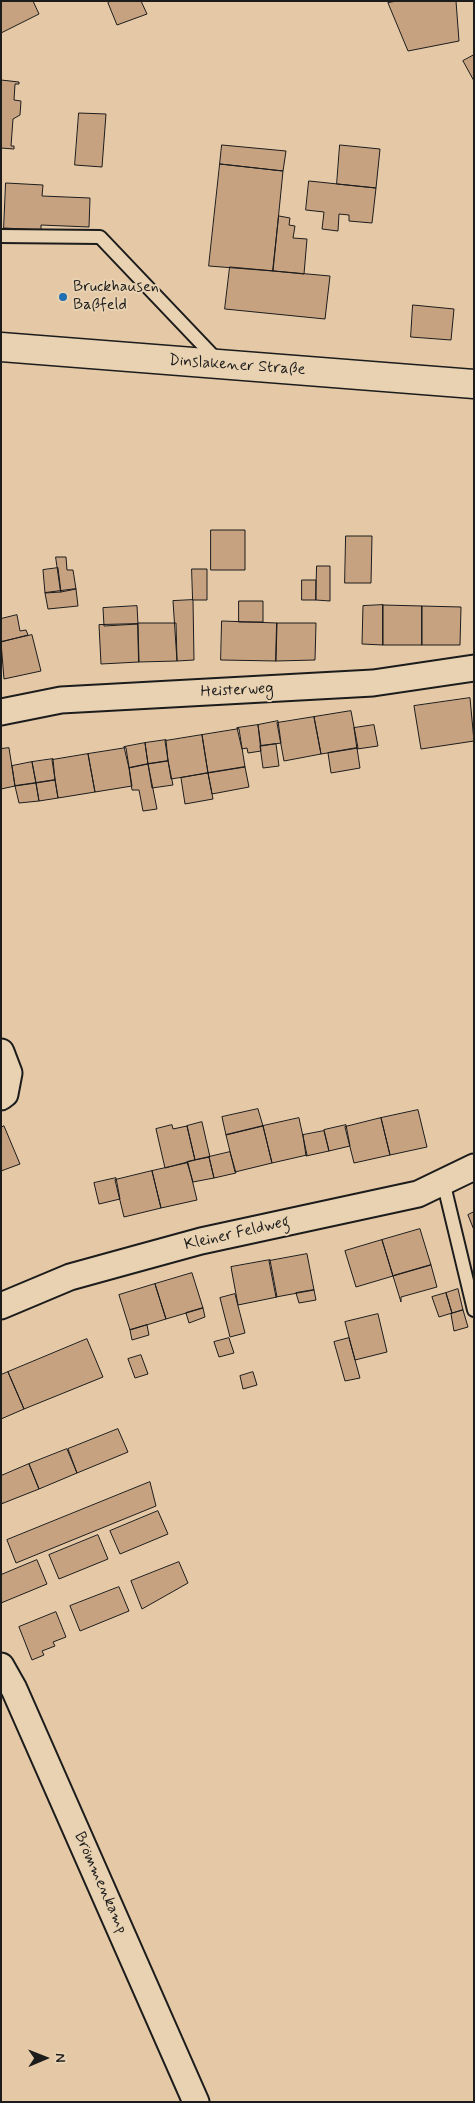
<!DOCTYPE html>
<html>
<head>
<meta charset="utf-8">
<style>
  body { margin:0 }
  #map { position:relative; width:475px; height:2103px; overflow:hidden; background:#e5c9a7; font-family:Mynerve,sans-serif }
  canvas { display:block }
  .frame { position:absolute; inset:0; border:2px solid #1c1c1c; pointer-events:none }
  .north { position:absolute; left:20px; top:2033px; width:50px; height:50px; -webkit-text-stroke:4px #e8d2b1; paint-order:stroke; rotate:89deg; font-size:14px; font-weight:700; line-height:20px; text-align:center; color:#1c1c1c }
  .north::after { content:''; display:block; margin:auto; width:18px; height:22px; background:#1c1c1c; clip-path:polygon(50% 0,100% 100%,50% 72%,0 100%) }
</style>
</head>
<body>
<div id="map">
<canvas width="475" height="2103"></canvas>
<div class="frame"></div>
<div class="north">N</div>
</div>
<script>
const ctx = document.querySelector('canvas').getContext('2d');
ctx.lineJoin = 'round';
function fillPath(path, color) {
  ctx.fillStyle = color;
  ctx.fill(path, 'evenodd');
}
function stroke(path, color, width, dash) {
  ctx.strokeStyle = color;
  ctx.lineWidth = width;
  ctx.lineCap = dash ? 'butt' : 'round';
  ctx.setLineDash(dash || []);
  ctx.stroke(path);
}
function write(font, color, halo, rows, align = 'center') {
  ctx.font = font + ' Mynerve,sans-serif';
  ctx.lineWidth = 4;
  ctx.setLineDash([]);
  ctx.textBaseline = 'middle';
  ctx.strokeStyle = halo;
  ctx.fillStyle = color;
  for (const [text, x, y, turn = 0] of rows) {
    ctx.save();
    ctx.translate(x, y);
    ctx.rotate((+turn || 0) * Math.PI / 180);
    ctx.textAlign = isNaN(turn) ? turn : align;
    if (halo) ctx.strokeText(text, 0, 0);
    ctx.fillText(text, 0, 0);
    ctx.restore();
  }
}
const building = new Path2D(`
  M 1,1 L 33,1 L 39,14 L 1,33 Z
  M 111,1 L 141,1 L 147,14 L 117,25 L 108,3 Z
  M 397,1 L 456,1 L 459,41 L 408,51 L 388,3 Z
  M 474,55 L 474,81 L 463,61 Z
  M 1,80 L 19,82 L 19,84 L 15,84 L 14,100 L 21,101 L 20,115 L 13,119 L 11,146 L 14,146 L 14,149 L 1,148 Z
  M 79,113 L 106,114 L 102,167 L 75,165 Z
  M 222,145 L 286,151 L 283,171 L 220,164 Z
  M 340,145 L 380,149 L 376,188 L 337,184 Z
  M 220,164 L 283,171 L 273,271 L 209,266 Z
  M 309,181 L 376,188 L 372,223 L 349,221 L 349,215 L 339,214 L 338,231 L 322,229 L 324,212 L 306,210 Z
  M 6,183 L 43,185 L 42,196 L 90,198 L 89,227 L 41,225 L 41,230 L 4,228 Z
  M 279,216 L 290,218 L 289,225 L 295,226 L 293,238 L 307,239 L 304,274 L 273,271 Z
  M 230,267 L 330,276 L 325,319 L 225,309 Z
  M 413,305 L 454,309 L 451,340 L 411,337 Z
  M 211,530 L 245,530 L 245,570 L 211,570 Z
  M 346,536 L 372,536 L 371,583 L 345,583 Z
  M 56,557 L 66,557 L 67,570 L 73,570 L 76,589 L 61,592 Z
  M 317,566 L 330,566 L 330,601 L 316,600 Z
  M 58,568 L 61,592 L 45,593 L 43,570 Z
  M 192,569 L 207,569 L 207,600 L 193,600 Z
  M 302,580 L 316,580 L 316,600 L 302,600 Z
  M 76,589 L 78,606 L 48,609 L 45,593 Z
  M 193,600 L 194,660 L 177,661 L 173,601 Z
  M 239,601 L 263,601 L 263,622 L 239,622 Z
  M 383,605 L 383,645 L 362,644 L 363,606 Z
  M 383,605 L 422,606 L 422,645 L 383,645 Z
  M 137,606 L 138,624 L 104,626 L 103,608 Z
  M 422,606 L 461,607 L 460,645 L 422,645 Z
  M 17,615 L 20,631 L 26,630 L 28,635 L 1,642 L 1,619 Z
  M 222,621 L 277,623 L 276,661 L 221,660 Z
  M 138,623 L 176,623 L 177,661 L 139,662 Z
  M 277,623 L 316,623 L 315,660 L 276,661 Z
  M 138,624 L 139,662 L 101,664 L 99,625 Z
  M 32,635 L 41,671 L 4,679 L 1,642 Z
  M 470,698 L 474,741 L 421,749 L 414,706 Z
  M 351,711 L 358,748 L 321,754 L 314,717 Z
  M 314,717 L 321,754 L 284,761 L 277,723 Z
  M 278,721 L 281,743 L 261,746 L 258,725 Z
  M 258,725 L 261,751 L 248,753 L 247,748 L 242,749 L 237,728 Z
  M 374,725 L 378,746 L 357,749 L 354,728 Z
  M 239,729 L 245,767 L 208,773 L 202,735 Z
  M 202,735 L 208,773 L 171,779 L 165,741 Z
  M 166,740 L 168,761 L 148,764 L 145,743 Z
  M 145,743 L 148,764 L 129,768 L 124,747 Z
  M 276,744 L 279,766 L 263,768 L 260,746 Z
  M 9,748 L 15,786 L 1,789 L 1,749 Z
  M 126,748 L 132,786 L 95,792 L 88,754 Z
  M 357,748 L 360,768 L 331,773 L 328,753 Z
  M 88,754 L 95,792 L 58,798 L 52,760 Z
  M 53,759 L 55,780 L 36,783 L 32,762 Z
  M 168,761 L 173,785 L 152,788 L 148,764 Z
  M 32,762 L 36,783 L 15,786 L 12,766 Z
  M 148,764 L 157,809 L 143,811 L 139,790 L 132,790 L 129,768 Z
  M 245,767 L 249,787 L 212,794 L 208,773 Z
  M 208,773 L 213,799 L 185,804 L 181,778 Z
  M 55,780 L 58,798 L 39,801 L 36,783 Z
  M 36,783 L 39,801 L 19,803 L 15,786 Z
  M 258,1109 L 263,1126 L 226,1135 L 222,1117 Z
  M 418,1110 L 427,1147 L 390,1155 L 381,1118 Z
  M 299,1118 L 307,1155 L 272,1163 L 263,1126 Z
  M 381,1118 L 390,1155 L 354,1163 L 345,1127 Z
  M 202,1122 L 210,1157 L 195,1160 L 187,1126 Z
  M 172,1125 L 173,1129 L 187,1126 L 195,1160 L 165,1168 L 156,1129 Z
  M 346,1125 L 350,1146 L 329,1151 L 324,1130 Z
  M 4,1126 L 20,1164 L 1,1171 L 1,1128 Z
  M 263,1126 L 272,1163 L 235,1172 L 226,1135 Z
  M 324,1131 L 329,1151 L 306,1156 L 303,1135 Z
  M 230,1152 L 236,1173 L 214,1178 L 209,1157 Z
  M 209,1157 L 214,1178 L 193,1182 L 187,1162 Z
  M 188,1163 L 197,1200 L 161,1208 L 152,1171 Z
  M 152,1171 L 161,1208 L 124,1217 L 115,1180 Z
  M 116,1178 L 120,1199 L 99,1204 L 94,1183 Z
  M 474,1212 L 474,1230 L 468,1215 Z
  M 420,1229 L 431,1265 L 393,1276 L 382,1240 Z
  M 382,1240 L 393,1276 L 356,1287 L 345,1251 Z
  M 307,1254 L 314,1290 L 276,1297 L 269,1261 Z
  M 270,1260 L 277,1297 L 238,1305 L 231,1267 Z
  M 431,1265 L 437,1287 L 401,1297 L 401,1302 L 393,1276 Z
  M 192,1273 L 203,1308 L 166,1319 L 155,1284 Z
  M 155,1284 L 166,1319 L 130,1330 L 119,1295 Z
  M 458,1289 L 463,1310 L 452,1313 L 446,1293 Z
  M 314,1290 L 316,1300 L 299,1303 L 296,1293 Z
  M 446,1293 L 452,1313 L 439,1317 L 432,1297 Z
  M 235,1294 L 245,1333 L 230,1337 L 220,1298 Z
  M 203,1308 L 205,1317 L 189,1323 L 186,1313 Z
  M 463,1310 L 468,1327 L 454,1331 L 451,1314 Z
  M 378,1314 L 387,1352 L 355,1360 L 345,1322 Z
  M 147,1325 L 149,1335 L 132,1340 L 130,1330 Z
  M 229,1338 L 234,1353 L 219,1357 L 214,1342 Z
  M 349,1338 L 360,1378 L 345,1381 L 334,1342 Z
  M 87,1339 L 103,1377 L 24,1409 L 8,1372 Z
  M 141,1355 L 148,1374 L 135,1378 L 128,1359 Z
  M 8,1372 L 24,1409 L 1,1419 L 1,1375 Z
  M 253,1372 L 257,1385 L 243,1389 L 240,1376 Z
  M 118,1429 L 128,1452 L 77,1473 L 68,1449 Z
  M 67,1449 L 77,1473 L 39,1489 L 29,1464 Z
  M 29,1464 L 39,1489 L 1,1504 L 1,1476 Z
  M 150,1482 L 156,1506 L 16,1563 L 7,1540 Z
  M 158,1511 L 168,1534 L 120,1554 L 110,1531 Z
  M 98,1535 L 108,1559 L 59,1579 L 49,1555 Z
  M 37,1560 L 47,1584 L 1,1603 L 1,1575 Z
  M 179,1562 L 188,1583 L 142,1609 L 131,1581 Z
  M 119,1587 L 129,1611 L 80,1631 L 70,1606 Z
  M 56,1612 L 66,1637 L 53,1642 L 55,1646 L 42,1651 L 44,1655 L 32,1660 L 19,1627 Z`);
const lane = new Path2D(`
  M 1,236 L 100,237 L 218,361
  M 443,1181 L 474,1310`);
const street = new Path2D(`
  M 1,712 L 61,700 L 373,683 L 474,668
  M 1,1052 L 9,1073 L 5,1094 L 1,1097
  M 1,1306 L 70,1277 L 128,1261 L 201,1241 L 418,1194 L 474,1167
  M 1,1666 L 14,1689 L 196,2102`);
const secondary = new Path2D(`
  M 1,347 L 474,384`);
const markers = [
  [63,297,5,"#1f6fb2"]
];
const poiNames = [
  ["Bruckhausen",73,288],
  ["Baßfeld",73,306]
];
const streetNames = [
  ["Dinslakener Straße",237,366,4],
  ["Heisterweg",237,691,-3],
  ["Kleiner Feldweg",237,1234,-13],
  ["Brömmenkamp",100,1883,66]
];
fillPath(building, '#c7a281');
stroke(building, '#1c1c1c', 1);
stroke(lane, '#1c1c1c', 16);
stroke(street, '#1c1c1c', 29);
stroke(secondary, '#1c1c1c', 31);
stroke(lane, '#e8d2b1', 12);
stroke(street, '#e8d2b1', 25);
stroke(secondary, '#e8d2b1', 28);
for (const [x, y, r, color] of markers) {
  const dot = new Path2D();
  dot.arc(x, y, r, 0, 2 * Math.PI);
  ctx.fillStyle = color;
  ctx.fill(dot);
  stroke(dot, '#e8d2b1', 2);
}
write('16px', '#1c1c1c', '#e8d2b1', poiNames, 'left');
write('16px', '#1c1c1c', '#e8d2b1', streetNames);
</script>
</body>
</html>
